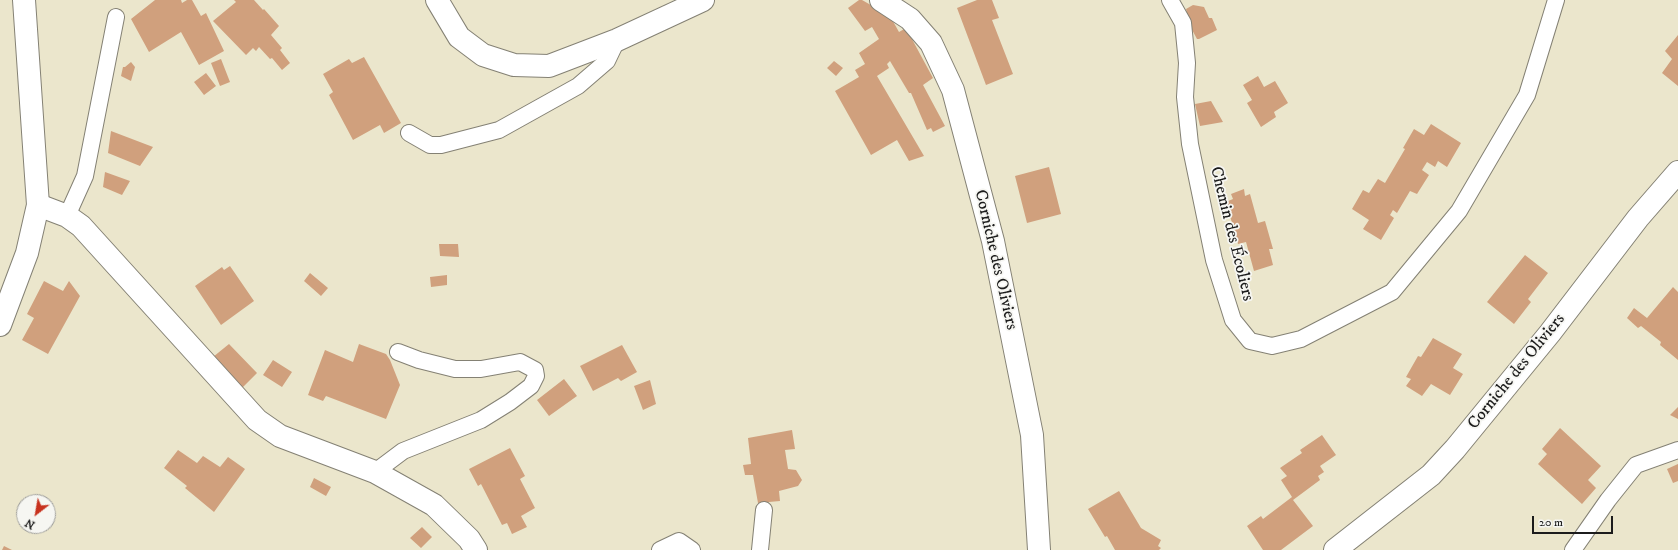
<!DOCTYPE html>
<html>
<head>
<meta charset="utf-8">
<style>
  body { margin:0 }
  #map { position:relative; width:1678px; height:550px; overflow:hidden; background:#ebe6cc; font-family:"IM FELL DW Pica",serif }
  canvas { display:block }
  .north { position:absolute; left:16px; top:494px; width:40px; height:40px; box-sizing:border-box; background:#f6f6f2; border:1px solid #9f9f9c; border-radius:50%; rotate:211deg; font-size:11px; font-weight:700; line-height:16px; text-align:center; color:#1c1c1c }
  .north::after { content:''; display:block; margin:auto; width:14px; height:18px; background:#c8321e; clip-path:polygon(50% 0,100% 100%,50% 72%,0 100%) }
  .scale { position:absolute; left:1532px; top:516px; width:81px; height:18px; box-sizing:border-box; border:2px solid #1c1c1c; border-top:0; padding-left:5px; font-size:12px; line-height:14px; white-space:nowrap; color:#1c1c1c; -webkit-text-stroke:3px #f6f6f2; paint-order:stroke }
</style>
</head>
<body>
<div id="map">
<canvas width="1678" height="550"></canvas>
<div class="north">N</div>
<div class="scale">20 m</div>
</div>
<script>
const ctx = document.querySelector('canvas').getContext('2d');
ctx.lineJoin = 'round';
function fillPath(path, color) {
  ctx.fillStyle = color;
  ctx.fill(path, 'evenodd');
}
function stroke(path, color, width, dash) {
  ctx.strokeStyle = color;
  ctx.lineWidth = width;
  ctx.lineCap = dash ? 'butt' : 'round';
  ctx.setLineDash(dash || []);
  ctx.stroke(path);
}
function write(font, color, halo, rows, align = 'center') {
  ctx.font = font + ' "IM FELL DW Pica",serif';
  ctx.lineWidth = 3.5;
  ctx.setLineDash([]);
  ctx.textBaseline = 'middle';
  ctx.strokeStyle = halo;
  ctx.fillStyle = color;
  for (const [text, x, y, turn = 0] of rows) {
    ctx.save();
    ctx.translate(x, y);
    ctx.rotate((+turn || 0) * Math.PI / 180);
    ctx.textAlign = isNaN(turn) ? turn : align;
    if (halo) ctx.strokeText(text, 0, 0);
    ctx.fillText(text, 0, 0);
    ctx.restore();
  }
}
const building = new Path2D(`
  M 155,0 L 181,0 L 182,3 L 187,0 L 192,0 L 201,16 L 206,13 L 224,51 L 199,65 L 181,32 L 149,52 L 131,19 Z
  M 234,0 L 254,0 L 263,10 L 264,9 L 279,26 L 271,35 L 282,48 L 280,50 L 290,63 L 282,70 L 272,58 L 270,59 L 259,47 L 256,51 L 253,48 L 246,55 L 213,21 L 236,2 Z
  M 859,0 L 862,0 L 890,16 L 899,32 L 906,28 L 933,78 L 923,85 L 945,126 L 933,132 L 931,128 L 927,130 L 911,93 L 909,93 L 890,61 L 887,64 L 889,68 L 877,76 L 924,156 L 909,161 L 897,140 L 871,155 L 835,91 L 859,77 L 855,70 L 865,64 L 859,53 L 879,39 L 872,27 L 865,31 L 848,8 Z
  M 977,0 L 992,0 L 999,18 L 992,20 L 1013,74 L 986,85 L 957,8 Z
  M 1193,5 L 1204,7 L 1209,18 L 1212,18 L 1217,30 L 1199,39 L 1197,39 L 1190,26 L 1186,9 Z
  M 1678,35 L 1678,86 L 1662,73 L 1672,59 L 1665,51 Z
  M 364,57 L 401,123 L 384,133 L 380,125 L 353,140 L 329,95 L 333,92 L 323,74 L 349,59 L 352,63 Z
  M 221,59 L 230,82 L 220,86 L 211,63 Z
  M 834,61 L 843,68 L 836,76 L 827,68 Z
  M 131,62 L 135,67 L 131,81 L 121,76 L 123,67 L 125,67 Z
  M 206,73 L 216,86 L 204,95 L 194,82 Z
  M 1258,76 L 1264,87 L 1275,81 L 1288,103 L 1274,112 L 1276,117 L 1261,127 L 1247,103 L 1252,100 L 1243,85 Z
  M 1211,101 L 1223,122 L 1200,126 L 1195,104 Z
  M 1431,124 L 1461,143 L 1447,167 L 1438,161 L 1435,167 L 1427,162 L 1422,170 L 1429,175 L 1417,194 L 1410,191 L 1397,213 L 1393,210 L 1390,215 L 1394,218 L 1381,240 L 1363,229 L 1369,220 L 1352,209 L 1363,190 L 1369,193 L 1378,179 L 1385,183 L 1405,149 L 1403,148 L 1414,129 L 1424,135 Z
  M 111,131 L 153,147 L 140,166 L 108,153 Z
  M 1049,167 L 1061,214 L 1027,223 L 1015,176 Z
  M 105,172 L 130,181 L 122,195 L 103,187 Z
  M 1244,189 L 1245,196 L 1250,194 L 1258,223 L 1265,221 L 1273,249 L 1269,249 L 1273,265 L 1254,271 L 1246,242 L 1238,244 L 1226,202 L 1233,199 L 1231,194 Z
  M 439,244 L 458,244 L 459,257 L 440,256 Z
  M 1525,255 L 1548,273 L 1528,299 L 1531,302 L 1514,324 L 1487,302 Z
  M 230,266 L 254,301 L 221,325 L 195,286 L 222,267 L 224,270 Z
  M 310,273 L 328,288 L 321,296 L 304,281 Z
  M 447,275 L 447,285 L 431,287 L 430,277 Z
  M 44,281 L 63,291 L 69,281 L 80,296 L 48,354 L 22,340 L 34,318 L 27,314 Z
  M 1673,287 L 1678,292 L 1678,360 L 1660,345 L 1661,342 L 1641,326 L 1638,328 L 1627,318 L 1634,308 L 1647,318 Z
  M 1433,338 L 1462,354 L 1453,368 L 1463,374 L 1450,395 L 1431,384 L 1422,396 L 1406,386 L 1411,379 L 1406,377 L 1418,356 L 1421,357 Z
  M 229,344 L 257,373 L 242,388 L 213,357 Z
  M 359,344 L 386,354 L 390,360 L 400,385 L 386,419 L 326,396 L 323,401 L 308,395 L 325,350 L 353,362 Z
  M 622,345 L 637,372 L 621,381 L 618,378 L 593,391 L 580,366 Z
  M 273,360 L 292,372 L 282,387 L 263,375 Z
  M 564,379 L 577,396 L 549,416 L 537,400 Z
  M 650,380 L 656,404 L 643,410 L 634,386 Z
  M 1678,407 L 1678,419 L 1670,415 Z
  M 1560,428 L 1601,466 L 1588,480 L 1596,488 L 1582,504 L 1538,464 L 1547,454 L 1542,449 Z
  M 792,430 L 795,449 L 785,450 L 788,469 L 796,470 L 802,480 L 798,486 L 779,491 L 780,501 L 758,503 L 753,475 L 745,475 L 743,465 L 751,464 L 748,438 Z
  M 1322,435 L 1336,455 L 1320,466 L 1324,472 L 1318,476 L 1320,480 L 1293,500 L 1313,526 L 1281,550 L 1263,550 L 1247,526 L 1261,516 L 1263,519 L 1292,497 L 1281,480 L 1287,476 L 1280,468 L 1302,453 L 1300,450 Z
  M 510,448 L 525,476 L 520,479 L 535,508 L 521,516 L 527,527 L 512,534 L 507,523 L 502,525 L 481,484 L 478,486 L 469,469 Z
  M 178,450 L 197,463 L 203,456 L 220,467 L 228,457 L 245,469 L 214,512 L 185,488 L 187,486 L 164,468 Z
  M 1678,464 L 1678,481 L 1673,483 L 1667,469 Z
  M 314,478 L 331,487 L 326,496 L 310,487 Z
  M 1119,491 L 1141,528 L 1161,540 L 1158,546 L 1161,548 L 1159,550 L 1115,550 L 1107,536 L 1105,537 L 1088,509 Z
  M 422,527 L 432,537 L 421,548 L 410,538 Z
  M 4,546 L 12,550 L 2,550 Z`);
const lane = new Path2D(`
  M 1170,0 L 1183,23 L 1187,63 L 1185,97 L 1190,144 L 1214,260 L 1233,320 L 1250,341 L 1272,346 L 1301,339 L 1392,292 L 1459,211 L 1527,95 L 1556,0
  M 409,133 L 430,145 L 441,145 L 499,130 L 578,86 L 607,61 L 617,40
  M 67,216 L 85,176 L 116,17
  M 375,472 L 403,451 L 481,420 L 510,402 L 531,386 L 536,376 L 535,370 L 520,362 L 481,369 L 455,369 L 419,360 L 398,352
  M 660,550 L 679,541 L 692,550
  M 760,550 L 764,510
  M 1573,550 L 1608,500 L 1636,465 L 1678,450`);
const street = new Path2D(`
  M 38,205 L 67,216 L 81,226 L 257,420 L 280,436 L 375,472 L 434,505 L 469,539 L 476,550`);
const secondary = new Path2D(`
  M 437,0 L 459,37 L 483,55 L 514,65 L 549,66 L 617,40 L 703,0
  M 881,0 L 910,19 L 931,43 L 953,90 L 993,241 L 1032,435 L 1039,550
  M 0,325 L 27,253 L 38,205 L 24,0
  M 1335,550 L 1431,475 L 1455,449 L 1550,333 L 1638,218 L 1678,172`);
const streetNames = [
  ["Chemin des Écoliers",1231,234,76],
  ["Corniche des Oliviers",995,260,77],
  ["Corniche des Oliviers",1517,372,-51]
];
fillPath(building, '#d0a07d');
stroke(lane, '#848174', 18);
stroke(street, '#848174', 24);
stroke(secondary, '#848174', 24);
stroke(lane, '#fff', 16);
stroke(street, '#fff', 22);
stroke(secondary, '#fff', 22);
write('17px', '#1c1c1c', '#f6f6f2', streetNames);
</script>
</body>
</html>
